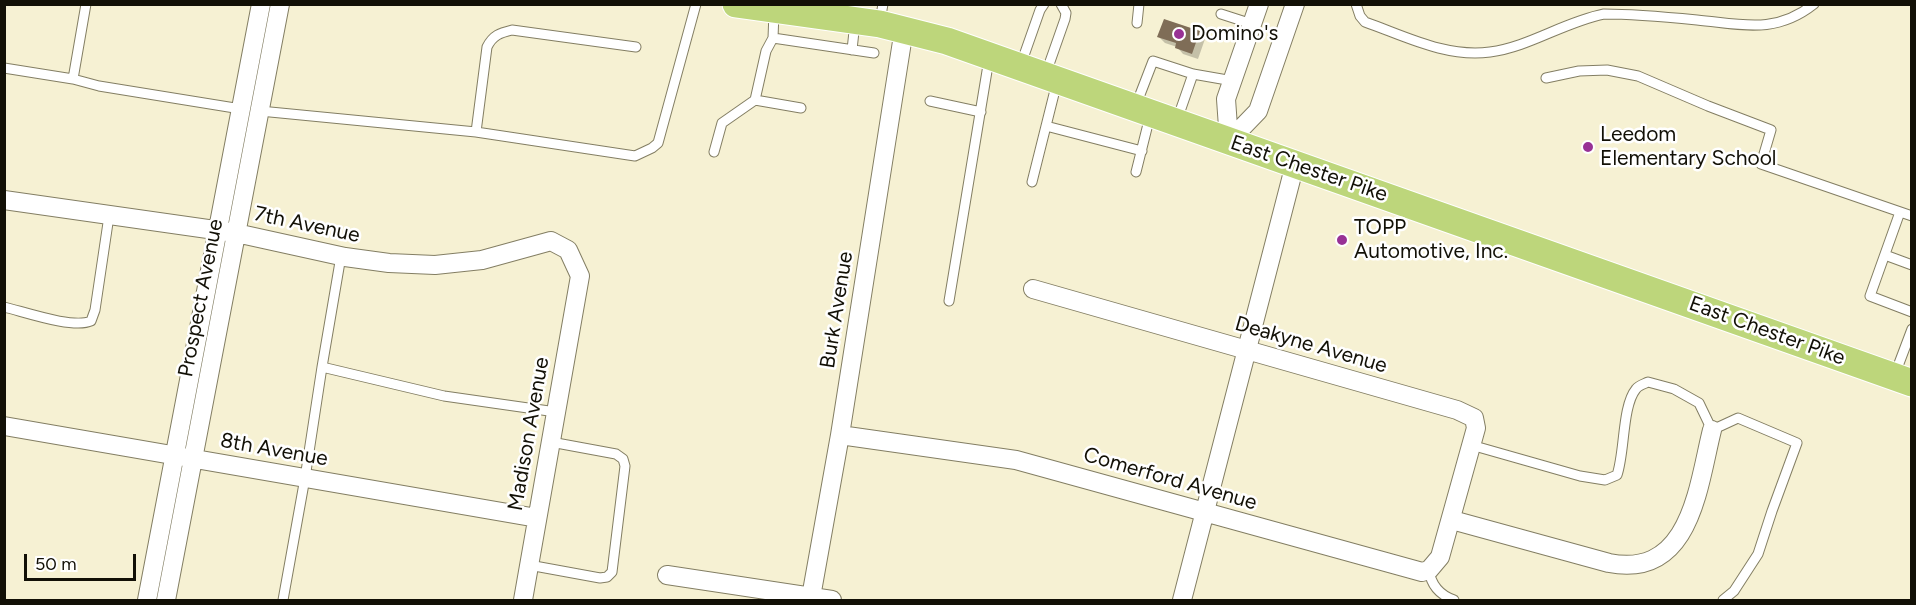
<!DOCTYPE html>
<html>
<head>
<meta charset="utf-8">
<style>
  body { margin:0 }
  #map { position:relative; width:1916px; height:605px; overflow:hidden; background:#f6f1d3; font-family:Figtree,sans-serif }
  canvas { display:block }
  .frame { position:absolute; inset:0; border:6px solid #121006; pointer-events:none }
  .scale { position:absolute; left:24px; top:554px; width:112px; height:27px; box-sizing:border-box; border:3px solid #121006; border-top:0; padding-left:8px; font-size:18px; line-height:21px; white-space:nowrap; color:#121006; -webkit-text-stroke:4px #fff; paint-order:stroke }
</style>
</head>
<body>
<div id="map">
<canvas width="1916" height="605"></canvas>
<div class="frame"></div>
<div class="scale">50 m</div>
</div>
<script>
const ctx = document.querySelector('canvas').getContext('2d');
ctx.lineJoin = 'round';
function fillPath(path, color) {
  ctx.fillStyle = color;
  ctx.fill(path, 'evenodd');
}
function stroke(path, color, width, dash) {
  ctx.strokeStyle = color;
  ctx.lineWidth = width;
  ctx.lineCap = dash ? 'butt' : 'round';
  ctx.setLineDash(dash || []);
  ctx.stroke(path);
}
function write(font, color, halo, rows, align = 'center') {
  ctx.font = font + ' Figtree,sans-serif';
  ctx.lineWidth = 5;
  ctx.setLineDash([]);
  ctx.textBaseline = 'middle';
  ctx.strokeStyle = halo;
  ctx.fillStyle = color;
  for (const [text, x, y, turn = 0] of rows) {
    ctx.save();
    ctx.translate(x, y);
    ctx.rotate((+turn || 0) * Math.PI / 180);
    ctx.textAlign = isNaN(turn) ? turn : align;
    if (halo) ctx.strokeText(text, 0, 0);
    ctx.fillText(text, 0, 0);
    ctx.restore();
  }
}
const shadow = new Path2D(`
  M 1199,33 L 1205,39 L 1198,59 L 1183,54 L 1177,47 L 1165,43 L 1159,37 Z`);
const building = new Path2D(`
  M 1164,19 L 1200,31 L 1192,54 L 1175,48 L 1176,43 L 1157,37 Z`);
const service = new Path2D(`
  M 1356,4 L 1360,16 L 1365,22 C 1405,36 1446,58 1490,52 C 1529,47 1564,22 1604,14 C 1635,14 1666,17 1697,20 C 1741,24 1775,35 1814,4
  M 1221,14 L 1252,24
  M 880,21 L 883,4
  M 1137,23 L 1139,4
  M 773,38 L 874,53
  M 636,47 L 512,30 C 500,33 493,35 487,47 L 476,132 L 635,156 L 652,148 L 658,143 L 696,4
  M 852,50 L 855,22
  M 1021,64 L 1040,10 L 1044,4
  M 4,68 L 73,79 L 86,4
  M 1046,73 L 1065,19 L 1066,13 L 1061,4
  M 1546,78 L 1579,71 L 1607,70 L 1638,76 L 1708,106 L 1771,130 L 1761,164 L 1912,216
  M 73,79 L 99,86 L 241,109
  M 755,100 L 801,108
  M 930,101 L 981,112
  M 1136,105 L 1153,61 L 1193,74 L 1233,81
  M 260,111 L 476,132
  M 1177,120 L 1193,74
  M 1046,126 L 1142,151
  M 714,152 L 722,123 L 755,100 L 766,51 L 773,38 L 774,12
  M 1136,172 L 1150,116
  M 1032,182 L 1057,82
  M 1900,212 L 1870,296 L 1912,312
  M 1885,255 L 1912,265
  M 341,256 L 322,367 L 444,396 L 556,412
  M 949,301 L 989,59
  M 4,307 C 25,312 73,329 91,321 L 95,310 L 109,216
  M 1895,374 L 1912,329
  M 1471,445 L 1580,476 L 1605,480 L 1617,475 C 1625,452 1622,406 1636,389 C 1639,385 1644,384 1648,382 L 1674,389 L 1699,403 L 1712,430 L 1738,418 L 1797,443 L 1772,511 L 1758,554 L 1734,591 L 1723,600
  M 529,565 L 600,578 L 607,577 L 612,572 L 625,466 L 623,459 L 616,454 L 551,442
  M 1429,570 C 1431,585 1440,595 1454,600
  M 283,600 L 305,478 L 322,367`);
const minor = new Path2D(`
  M 1229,141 L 1258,111 L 1295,4
  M 1229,141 L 1226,99 L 1259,4
  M 4,200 L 236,233 L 345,257 L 389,263 L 435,265 L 482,260 L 551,241 L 568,250 L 580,276 L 523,600
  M 4,426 L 537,518
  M 840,435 L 1016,460 L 1422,572 L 1429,570 L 1440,557 L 1476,428 L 1474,418 L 1457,410 L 1033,289
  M 1452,520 L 1609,563 C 1691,579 1698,486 1712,430
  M 667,575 L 832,600
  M 811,597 L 840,435 L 904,29
  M 147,600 L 261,4
  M 166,600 L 280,4
  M 1182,600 L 1295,164`);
const primary = new Path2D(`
  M 736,4 L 880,24 L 947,41 L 1912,383`);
const markers = [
  [1179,34,6,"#983195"],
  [1588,147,6,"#983195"],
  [1342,240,6,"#983195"]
];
const poiNames = [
  ["Domino's",1191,34],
  ["Leedom",1600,135],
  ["Elementary School",1600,159],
  ["TOPP",1354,228],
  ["Automotive, Inc.",1354,252]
];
const streetNames = [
  ["East Chester Pike",1309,169,19],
  ["7th Avenue",307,225,12],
  ["Prospect Avenue",201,298,-79],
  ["Burk Avenue",837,310,-81],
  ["East Chester Pike",1767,331,20],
  ["Deakyne Avenue",1311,345,16],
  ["Madison Avenue",529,434,-80],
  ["8th Avenue",274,450,10],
  ["Comerford Avenue",1170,479,16]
];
fillPath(shadow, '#0003');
fillPath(building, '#7f6d57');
stroke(service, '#837e63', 11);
stroke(minor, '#837e63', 20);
stroke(primary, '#fff', 29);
stroke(service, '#fff', 9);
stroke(minor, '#fff', 18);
stroke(primary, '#bdd67b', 27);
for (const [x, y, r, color] of markers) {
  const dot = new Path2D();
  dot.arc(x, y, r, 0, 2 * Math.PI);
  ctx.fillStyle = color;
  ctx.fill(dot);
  stroke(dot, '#fff', 2);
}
write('21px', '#121006', '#fff', poiNames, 'left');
write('21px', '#121006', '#fff', streetNames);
</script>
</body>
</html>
